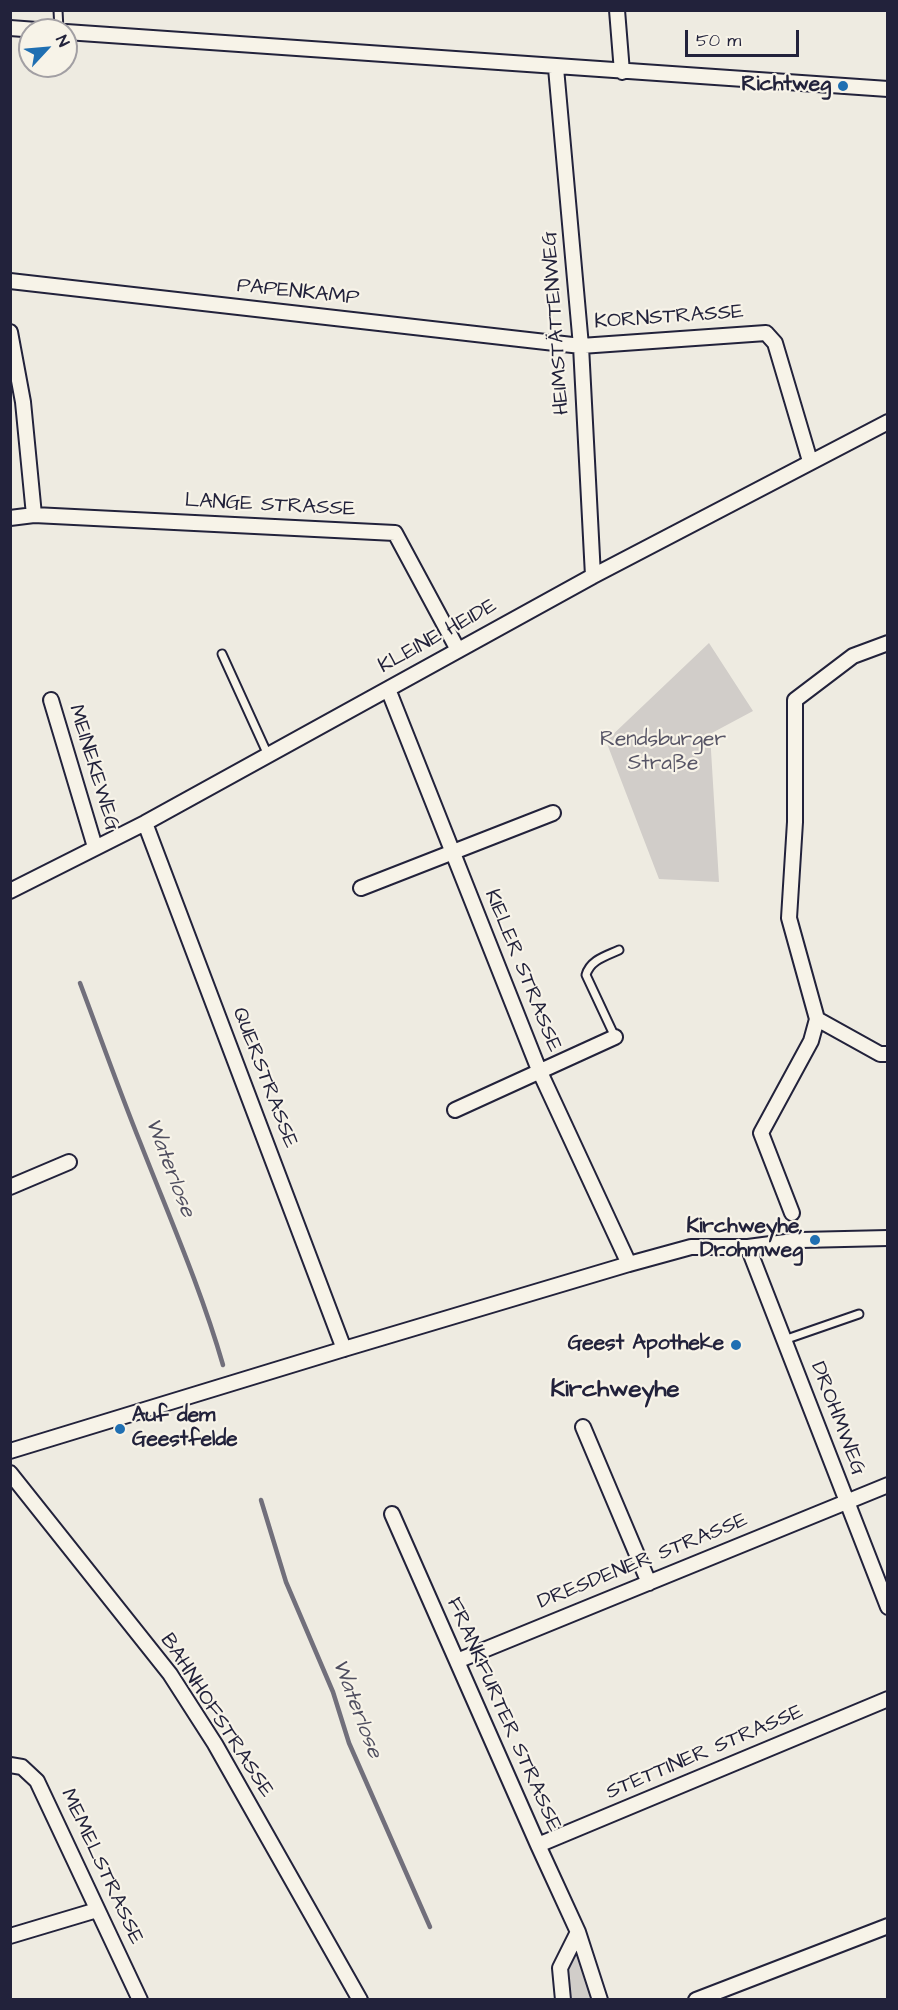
<!DOCTYPE html>
<html>
<head>
<meta charset="utf-8">
<style>
  body { margin:0 }
  #map { position:relative; width:898px; height:2010px; overflow:hidden; background:#eeebe1; font-family:"Architects Daughter",sans-serif }
  canvas { display:block }
  .frame { position:absolute; inset:0; border:12px solid #22223b; pointer-events:none }
  .north { position:absolute; left:18px; top:18px; width:60px; height:60px; box-sizing:border-box; background:#f7f3e8; border:2px solid #a29fa3; border-radius:50%; rotate:64deg; font-size:16px; font-weight:700; line-height:24px; text-align:center; color:#22223b }
  .north::after { content:''; display:block; margin:auto; width:21px; height:27px; background:#1f6fb2; clip-path:polygon(50% 0,100% 100%,50% 72%,0 100%) }
  .scale { position:absolute; left:685px; top:30px; width:114px; height:27px; box-sizing:border-box; border:3px solid #22223b; border-top:0; padding-left:8px; font-size:18px; line-height:21px; white-space:nowrap; color:#22223b; -webkit-text-stroke:4px #f7f3e8; paint-order:stroke }
</style>
</head>
<body>
<div id="map">
<canvas width="898" height="2010"></canvas>
<div class="frame"></div>
<div class="north">N</div>
<div class="scale">50 m</div>
</div>
<script>
const ctx = document.querySelector('canvas').getContext('2d');
ctx.lineJoin = 'round';
function fillPath(path, color) {
  ctx.fillStyle = color;
  ctx.fill(path, 'evenodd');
}
function stroke(path, color, width, dash) {
  ctx.strokeStyle = color;
  ctx.lineWidth = width;
  ctx.lineCap = dash ? 'butt' : 'round';
  ctx.setLineDash(dash || []);
  ctx.stroke(path);
}
function write(font, color, halo, rows, align = 'center') {
  ctx.font = font + ' "Architects Daughter",sans-serif';
  ctx.lineWidth = 4.5;
  ctx.setLineDash([]);
  ctx.textBaseline = 'middle';
  ctx.strokeStyle = halo;
  ctx.fillStyle = color;
  for (const [text, x, y, turn = 0] of rows) {
    ctx.save();
    ctx.translate(x, y);
    ctx.rotate((+turn || 0) * Math.PI / 180);
    ctx.textAlign = isNaN(turn) ? turn : align;
    if (halo) ctx.strokeText(text, 0, 0);
    ctx.fillText(text, 0, 0);
    ctx.restore();
  }
}
const green = new Path2D(`
  M 709,643 L 753,711 L 710,734 L 719,882 L 659,879 L 606,741 Z
  M 578,1942 L 597,1999 L 568,1999 L 566,1968 Z`);
const stream = new Path2D(`
  M 80,983 C 100,1036 119,1090 140,1142 C 169,1216 201,1289 223,1365
  M 261,1500 L 286,1582 L 333,1692 L 349,1743 L 430,1927`);
const service = new Path2D(`
  M 58,10 L 59,30
  M 222,654 L 268,755
  M 615,1037 L 586,975 C 590,960 606,956 619,950
  M 784,1340 L 859,1314`);
const minor = new Path2D(`
  M 617,10 L 622,72
  M 10,28 L 37,30
  M 66,32 L 888,89
  M 556,68 L 581,346 L 593,576
  M 10,281 L 581,346 L 766,333 L 775,343 L 810,461
  M 10,332 L 23,402 L 34,515
  M 10,518 L 34,515 L 395,533 L 458,650
  M 888,643 L 853,656 L 795,700 L 795,822 L 789,918 L 817,1019 L 880,1054 L 888,1054
  M 388,689 L 539,1070 L 629,1264
  M 51,700 L 95,847
  M 145,823 L 344,1349
  M 361,888 L 553,813
  M 10,891 L 145,823 L 593,576 L 888,422
  M 455,1110 L 615,1037
  M 10,1187 L 69,1162
  M 792,1213 L 761,1133 L 811,1041 L 817,1019
  M 748,1247 L 888,1607
  M 583,1427 L 649,1583
  M 10,1451 L 344,1349 L 629,1264 L 691,1247 L 748,1247 L 801,1240 L 888,1238
  M 10,1473 L 170,1674 L 215,1744 L 360,2000
  M 392,1514 L 538,1845 L 578,1932 L 600,2000
  M 457,1661 L 888,1485
  M 10,1765 L 22,1767 L 37,1781 L 140,2000
  M 538,1845 L 888,1699
  M 10,1936 L 97,1910
  M 563,2000 L 560,1968 L 578,1932
  M 696,2000 L 888,1926`);
const markers = [
  [843,86,6,"#1f6fb2"],
  [815,1240,6,"#1f6fb2"],
  [736,1345,6,"#1f6fb2"],
  [120,1429,6,"#1f6fb2"]
];
const poiNames = [
  ["Richtweg",831,86],
  ["Kirchweyhe,",803,1228],
  ["Drohmweg",803,1252],
  ["Geest Apotheke",724,1345],
  ["Auf dem",132,1417,"left"],
  ["Geestfelde",132,1441,"left"]
];
const streetNames = [
  ["PAPENKAMP",298,293,6],
  ["KORNSTRASSE",669,318,-4],
  ["HEIMSTÄTTENWEG",557,323,-94],
  ["LANGE STRASSE",270,506,3],
  ["KLEINE HEIDE",438,637,-29],
  ["MEINEKEWEG",93,768,73],
  ["KIELER STRASSE",522,971,68],
  ["QUERSTRASSE",264,1078,69],
  ["DROHMWEG",837,1419,69],
  ["DRESDENER STRASSE",643,1562,-22],
  ["FRANKFURTER STRASSE",503,1715,66],
  ["BAHNHOFSTRASSE",216,1716,57],
  ["STETTINER STRASSE",705,1753,-23],
  ["MEMELSTRASSE",101,1867,65]
];
const parkNames = [
  ["Rendsburger",663,741],
  ["Straße",663,765]
];
const waterNames = [
  ["Waterlose",169,1168,69],
  ["Waterlose",356,1709,69]
];
const quarterNames = [
  ["Kirchweyhe",615,1391]
];
fillPath(green, '#d1cdc9');
stroke(stream, '#716f7b', 4.5);
stroke(service, '#22223b', 11);
stroke(minor, '#22223b', 18);
stroke(service, '#f7f3e8', 7);
stroke(minor, '#f7f3e8', 14);
for (const [x, y, r, color] of markers) {
  const dot = new Path2D();
  dot.arc(x, y, r, 0, 2 * Math.PI);
  ctx.fillStyle = color;
  ctx.fill(dot);
  stroke(dot, '#f7f3e8', 2);
}
write('bold 21px', '#22223b', '#f7f3e8', poiNames, 'right');
write('21px', '#22223b', '#f7f3e8', streetNames);
write('21px', '#575566', '#f7f3e8', parkNames);
write('italic 22px', '#504f60', '#f7f3e8', waterNames);
write('bold 24px', '#22223b', '#f7f3e8', quarterNames);
</script>
</body>
</html>
